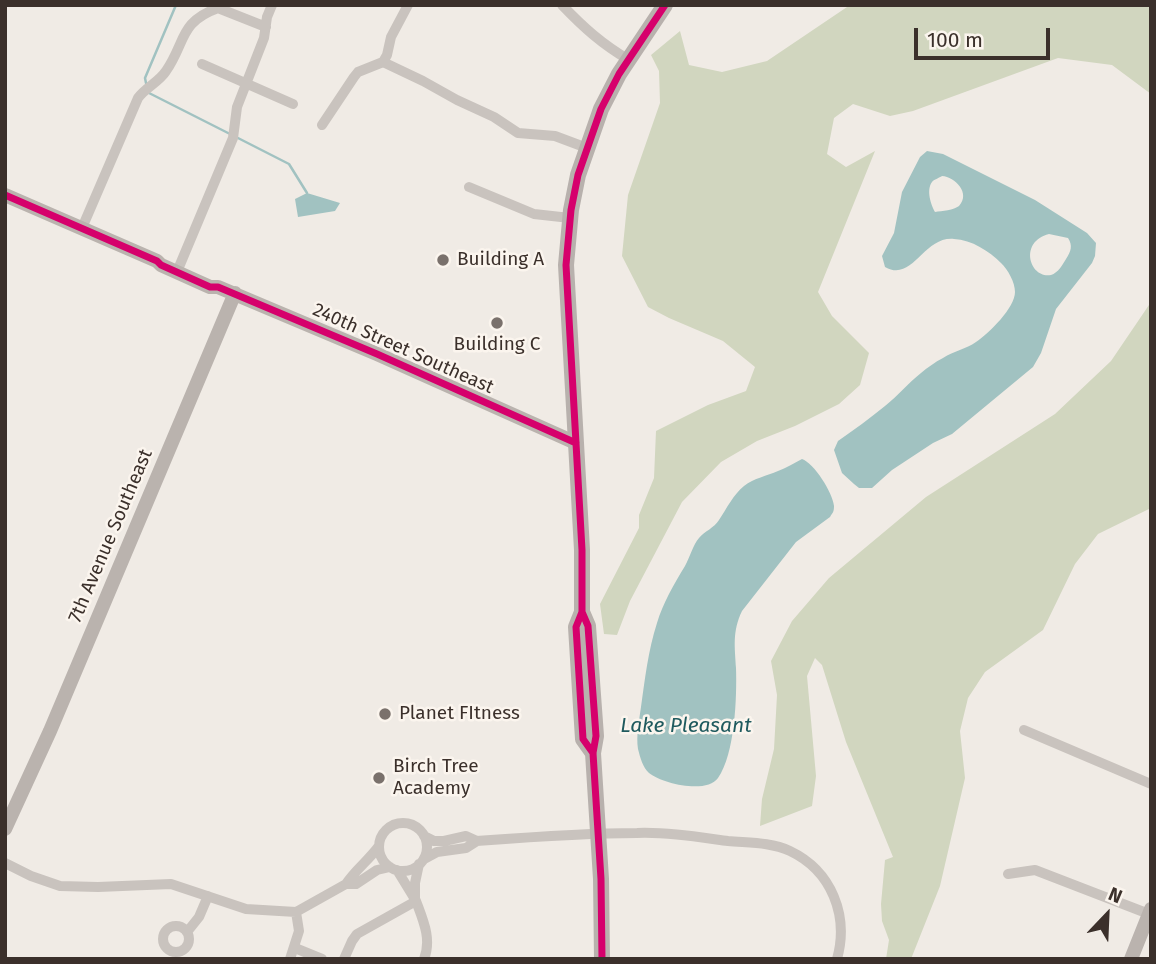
<!DOCTYPE html>
<html>
<head>
<meta charset="utf-8">
<style>
  body { margin:0 }
  #map { position:relative; width:1156px; height:964px; overflow:hidden; background:#f0ebe5; font-family:"Fira Sans",sans-serif }
  canvas { display:block }
  .frame { position:absolute; inset:0; border:7px solid #3b302b; pointer-events:none }
  .north { position:absolute; left:1072px; top:880px; width:70px; height:70px; -webkit-text-stroke:5px #fbf5ee; paint-order:stroke; rotate:23deg; font-size:19px; font-weight:700; line-height:28px; text-align:center; color:#3b302b }
  .north::after { content:''; display:block; margin:auto; width:24px; height:32px; background:#3b302b; clip-path:polygon(50% 0,100% 100%,50% 72%,0 100%) }
  .scale { position:absolute; left:914px; top:28px; width:136px; height:32px; box-sizing:border-box; border:4px solid #3b302b; border-top:0; padding-left:9px; font-size:21px; line-height:24px; white-space:nowrap; color:#3b302b; -webkit-text-stroke:5px #fbf5ee; paint-order:stroke }
</style>
</head>
<body>
<div id="map">
<canvas width="1156" height="964"></canvas>
<div class="frame"></div>
<div class="north">N</div>
<div class="scale">100 m</div>
</div>
<script>
const ctx = document.querySelector('canvas').getContext('2d');
ctx.lineJoin = 'round';
function fillPath(path, color) {
  ctx.fillStyle = color;
  ctx.fill(path, 'evenodd');
}
function stroke(path, color, width, dash) {
  ctx.strokeStyle = color;
  ctx.lineWidth = width;
  ctx.lineCap = dash ? 'butt' : 'round';
  ctx.setLineDash(dash || []);
  ctx.stroke(path);
}
function write(font, color, halo, rows, align = 'center') {
  ctx.font = font + ' "Fira Sans",sans-serif';
  ctx.lineWidth = 5;
  ctx.setLineDash([]);
  ctx.textBaseline = 'middle';
  ctx.strokeStyle = halo;
  ctx.fillStyle = color;
  for (const [text, x, y, turn = 0] of rows) {
    ctx.save();
    ctx.translate(x, y);
    ctx.rotate((+turn || 0) * Math.PI / 180);
    ctx.textAlign = isNaN(turn) ? turn : align;
    if (halo) ctx.strokeText(text, 0, 0);
    ctx.fillText(text, 0, 0);
    ctx.restore();
  }
}
const green = new Path2D(`
  M 850,5 L 1151,5 L 1151,94 L 1112,65 L 1058,58 L 913,111 L 890,116 L 853,104 L 834,118 L 827,154 L 846,167 L 875,151 L 818,292 L 832,316 L 869,353 L 860,385 L 839,404 L 795,426 L 757,441 L 721,462 L 682,502 L 630,601 L 617,635 L 604,634 L 600,604 L 639,528 L 639,515 L 654,478 L 656,431 L 708,405 L 746,391 L 755,367 L 723,341 L 669,318 L 648,307 L 622,256 L 628,195 L 660,103 L 659,71 L 651,55 L 680,31 L 689,65 L 722,72 L 767,61 Z
  M 1151,302 L 1151,508 L 1098,534 L 1075,564 L 1043,630 L 985,672 L 968,698 L 960,731 L 965,778 L 940,886 L 911,959 L 886,959 L 889,940 L 882,921 L 881,904 L 885,860 L 893,857 L 846,742 L 822,665 L 815,658 L 807,676 L 816,776 L 812,806 L 760,826 L 762,799 L 774,749 L 777,695 L 771,661 L 792,621 L 829,578 L 926,497 L 1055,414 L 1111,361 Z`);
const water = new Path2D(`
  M 927,151 L 943,154 L 1035,200 L 1087,233 L 1096,243 L 1095,256 L 1092,263 L 1056,309 L 1041,353 L 1033,367 L 952,434 L 933,443 L 892,470 L 872,488 L 859,488 L 854,484 L 842,473 L 834,450 L 838,441 C 854,430 870,418 885,406 C 898,396 908,383 921,373 C 927,368 935,362 943,358 C 954,351 966,349 976,342 C 989,333 1015,308 1015,292 C 1015,282 1008,270 1001,263 C 989,251 972,240 954,239 C 923,236 913,283 885,267 L 882,256 L 894,233 L 902,192 L 920,157 ZM 942,176 C 955,177 971,193 959,206 C 954,210 942,211 935,212 C 931,205 926,190 932,182 C 933,180 941,177 942,176 ZM 1049,234 L 1068,238 C 1073,246 1071,251 1066,259 C 1063,264 1058,273 1051,275 C 1030,279 1018,242 1049,234 Z
  M 307,193 L 340,203 L 335,211 L 298,217 L 295,199 Z
  M 802,459 C 814,463 833,493 834,506 C 834,512 833,512 830,517 L 796,542 L 742,611 C 732,632 735,647 736,668 C 737,697 735,754 718,778 C 707,794 663,784 649,773 C 643,768 640,757 638,749 C 636,736 639,721 641,707 C 645,679 648,651 657,623 C 663,603 674,584 685,566 C 690,557 693,545 699,538 C 705,531 714,528 719,520 C 727,508 733,495 744,486 C 754,478 767,476 778,471 C 786,468 794,463 802,459 Z`);
const stream = new Path2D(`
  M 146,83 L 145,78 L 176,5
  M 149,93 L 230,134
  M 236,137 L 289,164 L 307,193`);
const street = new Path2D(`
  M 562,5 C 584,28 602,44 629,60
  M 383,62 L 423,81 L 457,100 L 494,117 L 518,133 L 555,136 L 587,148
  M 202,64 L 293,104
  M 322,125 L 354,77 L 358,72 L 383,62 L 387,55 L 391,37 L 408,5
  M 469,187 L 534,214 L 570,218
  M 82,228 L 138,98 C 146,87 159,82 166,71 C 186,42 179,22 218,8 L 266,27
  M 179,267 L 233,138 L 237,107 L 264,38 L 267,17 L 272,5
  M 1024,730 L 1151,784
  M379 847a24 24 0 1 1 48 0a24 24 0 1 1-48 0Z
  M 424,836 L 434,841 L 444,841 L 466,836 L 477,841 C 531,837 584,833 637,833 C 667,832 698,837 728,841 C 749,843 770,842 790,851 C 832,871 849,916 837,959
  M 424,859 L 437,852 L 466,848 L 477,841
  M 5,863 L 31,876 L 60,886 L 98,887 L 171,884 L 246,909 L 296,912
  M 397,870 L 416,901
  M 1008,874 L 1035,870 L 1149,914
  M 346,884 C 355,870 369,860 379,846
  M 415,898 L 415,883 L 419,864
  M 296,912 L 346,884 L 356,884 L 377,870 L 390,867
  M163 939a13 13 0 1 1 26 0a13 13 0 1 1-26 0Z
  M 187,932 L 199,917 L 208,896
  M 295,948 L 322,959
  M 290,959 L 299,931 L 296,912
  M 344,959 L 352,941 L 357,934 L 416,901 C 423,920 432,939 424,959`);
const secondary = new Path2D(`
  M 5,195 L 157,261 L 161,265 L 210,287 L 218,287 L 377,354 L 576,443
  M 5,829 L 50,731 L 235,293
  M 1131,959 L 1151,909`);
const primary = new Path2D(`
  M 582,612 L 588,626 L 596,736 L 593,753 L 601,879 L 602,959
  M 593,753 L 583,739 L 576,627 L 582,612 L 582,550 L 566,265 L 571,210 L 578,175 L 601,109 L 619,74 L 665,5`);
const cycleway = new Path2D(`
  M 5,195 L 157,261 L 161,265 L 210,287 L 218,287 L 377,354 L 576,443
  M 582,612 L 588,626 L 596,736 L 593,753 L 601,879 L 602,959
  M 593,753 L 583,739 L 576,627 L 582,612 L 582,550 L 566,265 L 571,210 L 578,175 L 601,109 L 619,74 L 665,5`);
const markers = [
  [443,260,7,"#7a716c"],
  [497,323,7,"#7a716c"],
  [385,714,7,"#7a716c"],
  [379,778,7,"#7a716c"]
];
const poiNames = [
  ["Building A",457,260],
  ["Building C",497,345,"center"],
  ["Planet FItness",399,714],
  ["Birch Tree",393,767],
  ["Academy",393,789]
];
const streetNames = [
  ["240th Street Southeast",403,349,24],
  ["7th Avenue Southeast",111,536,-67]
];
const waterNames = [
  ["Lake Pleasant",686,726]
];
fillPath(green, '#d1d6bf');
fillPath(water, '#a1c2c1');
stroke(stream, '#a1c2c1', 2.5);
stroke(street, '#c9c3be', 10);
stroke(secondary, '#bab3ae', 14);
stroke(primary, '#b8b1ad', 16);
stroke(cycleway, '#d6006c', 7);
for (const [x, y, r, color] of markers) {
  const dot = new Path2D();
  dot.arc(x, y, r, 0, 2 * Math.PI);
  ctx.fillStyle = color;
  ctx.fill(dot);
  stroke(dot, '#fbf5ee', 2.5);
}
write('19px', '#3b302b', '#fbf5ee', poiNames, 'left');
write('19px', '#3b302b', '#fbf5ee', streetNames);
write('italic 21px', '#1f5a5e', '#fbf5ee', waterNames);
</script>
</body>
</html>
